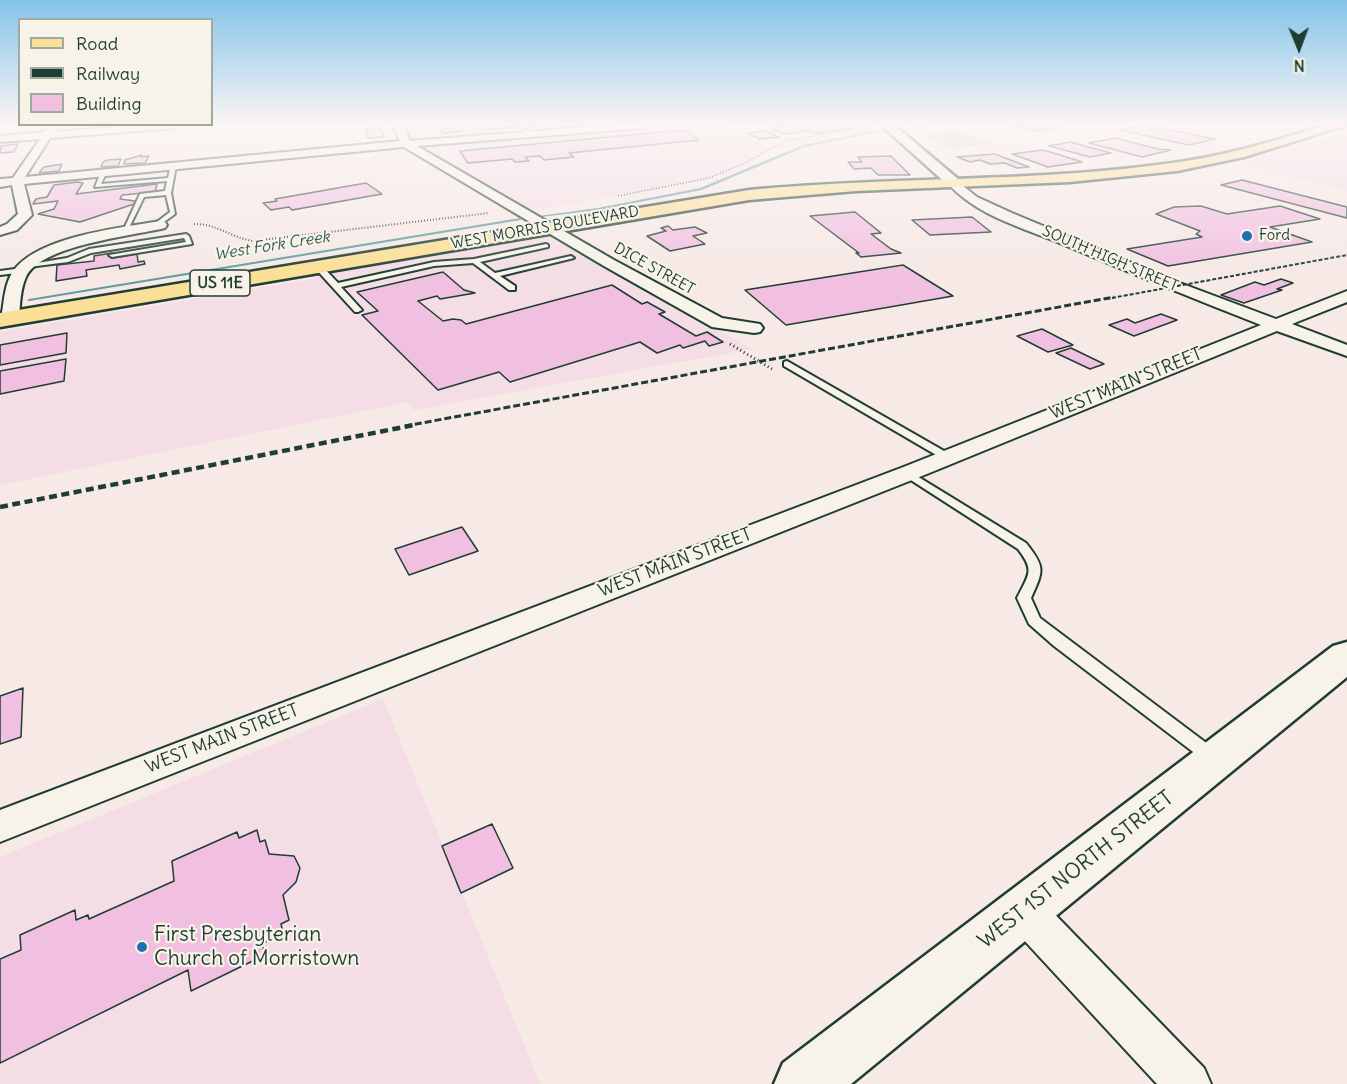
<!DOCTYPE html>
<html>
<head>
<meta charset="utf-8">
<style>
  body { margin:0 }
  #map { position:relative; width:1347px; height:1084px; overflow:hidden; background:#f6e9e6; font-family:Delius,sans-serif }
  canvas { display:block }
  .legend { position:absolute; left:18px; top:18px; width:195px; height:108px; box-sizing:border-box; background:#f7f3e8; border:2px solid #a1aaa0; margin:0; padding:8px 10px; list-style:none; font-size:18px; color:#1f3d34 }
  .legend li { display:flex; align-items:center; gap:12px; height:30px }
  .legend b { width:30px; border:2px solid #a1aaa0 }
  .north { position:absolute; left:1269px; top:18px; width:60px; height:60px; -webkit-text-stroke:4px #f7f3e8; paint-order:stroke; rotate:179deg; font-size:16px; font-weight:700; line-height:24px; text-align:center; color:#1f3d34 }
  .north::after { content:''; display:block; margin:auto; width:21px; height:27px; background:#1f3d34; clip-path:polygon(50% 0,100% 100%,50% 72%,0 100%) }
</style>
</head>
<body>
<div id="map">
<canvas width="1347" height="1084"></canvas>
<ul class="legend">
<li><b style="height:8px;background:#fadf96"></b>Road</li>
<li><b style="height:8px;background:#1f3d34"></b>Railway</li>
<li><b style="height:16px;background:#f1c0e0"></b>Building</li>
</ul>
<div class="north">N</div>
</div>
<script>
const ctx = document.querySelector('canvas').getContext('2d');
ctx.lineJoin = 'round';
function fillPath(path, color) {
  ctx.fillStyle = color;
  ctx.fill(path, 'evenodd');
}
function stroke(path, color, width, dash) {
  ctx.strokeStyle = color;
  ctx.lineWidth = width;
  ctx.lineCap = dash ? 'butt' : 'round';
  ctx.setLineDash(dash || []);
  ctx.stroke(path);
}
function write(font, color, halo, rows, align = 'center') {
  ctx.font = font + ' Delius,sans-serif';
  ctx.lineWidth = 4.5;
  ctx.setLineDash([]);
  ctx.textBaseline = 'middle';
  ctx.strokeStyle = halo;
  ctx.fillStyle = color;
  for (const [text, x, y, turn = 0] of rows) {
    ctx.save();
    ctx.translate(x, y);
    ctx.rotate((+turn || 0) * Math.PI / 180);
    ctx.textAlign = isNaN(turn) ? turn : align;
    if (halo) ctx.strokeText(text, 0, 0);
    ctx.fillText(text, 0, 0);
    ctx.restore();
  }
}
const built = new Path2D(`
  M 396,125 L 726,125 L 772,147 L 743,164 L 701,181 L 534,210 L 517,210 L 406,144 Z
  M 1347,132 L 1347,191 L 1241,164 Z
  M 545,236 L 557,238 L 752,349 L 414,410 L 408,402 L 0,485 L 0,332 L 317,278 L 315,274 L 490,243 Z
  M 383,699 L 540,1084 L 0,1084 L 0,857 Z`);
const green = new Path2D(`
  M 956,130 L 996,142 L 957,149 L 918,136 Z`);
const stream = new Path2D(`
  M 931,125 L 935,125 L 909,130 L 908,129 Z
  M 881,129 L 882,131 L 805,147 L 702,190 L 598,210 L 541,217 L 539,216 L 598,208 L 700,188 L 803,145 Z
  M 520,218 L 521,220 L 29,301 L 27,300 L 29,299 Z`);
const building = new Path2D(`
  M 477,125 L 535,125 L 482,130 Z
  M 772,125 L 842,125 L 852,128 L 815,134 L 808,131 L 784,134 L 772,129 L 781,128 Z
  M 1012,125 L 1067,125 L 1038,131 Z
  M 1142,125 L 1148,125 L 1215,139 L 1189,145 L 1119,130 Z
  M 380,128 L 384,137 L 368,138 L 365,129 Z
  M 684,130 L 699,140 L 569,153 L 574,157 L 544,160 L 540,156 L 525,157 L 529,161 L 515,162 L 512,159 L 468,163 L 460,151 Z
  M 765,131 L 779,137 L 760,139 L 747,133 Z
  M 1115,138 L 1158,149 L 1171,150 L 1142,157 L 1089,143 Z
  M 1070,142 L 1111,153 L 1090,157 L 1049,146 Z
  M 18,144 L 14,152 L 0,153 L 1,146 Z
  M 1043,150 L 1057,154 L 1082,162 L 1048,167 L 1012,154 Z
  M 995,154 L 1029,167 L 1017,168 L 1005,163 L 990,164 L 980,160 L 970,162 L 957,157 Z
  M 142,155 L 141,157 L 149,156 L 145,163 L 124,164 L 125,160 Z
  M 891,156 L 910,175 L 878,175 L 871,168 L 854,169 L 848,162 L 862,162 L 858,157 Z
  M 121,159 L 118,166 L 101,167 L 103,162 L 108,160 Z
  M 62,164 L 59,171 L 39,173 L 44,167 Z
  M 1242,180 L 1347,207 L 1347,218 L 1221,185 Z
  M 77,182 L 83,183 L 76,194 L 157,184 L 155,192 L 122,195 L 120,199 L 135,201 L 134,204 L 80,222 L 38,214 L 54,209 L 58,201 L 33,204 L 36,199 L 47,197 L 54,185 Z
  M 366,183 L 382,194 L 292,210 L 289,207 L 271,210 L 263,203 L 277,201 L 275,199 Z
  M 1201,206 L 1227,214 L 1280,206 L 1320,219 L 1270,227 L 1312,242 L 1168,266 L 1127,249 L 1202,237 L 1196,234 L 1200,231 L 1156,214 L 1174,207 Z
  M 855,212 L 881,233 L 871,234 L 891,249 L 901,253 L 861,257 L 856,253 L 859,253 L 810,216 Z
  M 972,217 L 991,232 L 930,235 L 912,220 Z
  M 668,226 L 673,230 L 695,227 L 707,233 L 693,236 L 705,244 L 670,251 L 647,236 L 666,231 L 661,228 Z
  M 112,253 L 112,258 L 137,254 L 138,262 L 144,261 L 145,264 L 120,269 L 119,265 L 86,270 L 87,276 L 56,281 L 57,265 L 94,261 L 94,256 Z
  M 903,265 L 953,296 L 786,325 L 745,290 Z
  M 443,272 L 464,290 L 475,293 L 440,299 L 437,296 L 418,301 L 443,321 L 453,319 L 461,320 L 466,324 L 612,285 L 642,304 L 647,302 L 665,312 L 659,314 L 696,336 L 707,332 L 723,342 L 709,346 L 705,341 L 683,348 L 680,345 L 657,353 L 640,342 L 510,382 L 499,372 L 438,390 L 362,315 L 378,311 L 357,292 Z
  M 1281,279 L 1293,283 L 1277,289 L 1282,290 L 1244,303 L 1221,295 L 1255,282 L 1264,285 Z
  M 1161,314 L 1177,320 L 1134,336 L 1109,325 L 1127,319 L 1135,323 Z
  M 1042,329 L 1073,345 L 1048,352 L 1017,336 Z
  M 67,333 L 66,353 L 0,365 L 0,345 Z
  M 1071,348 L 1104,364 L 1090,369 L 1056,353 Z
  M 66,359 L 64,381 L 0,394 L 0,371 Z
  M 462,527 L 478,551 L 409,575 L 395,549 Z
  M 23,688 L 21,737 L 0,744 L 0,696 Z
  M 492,824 L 513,868 L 461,893 L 442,846 Z
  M 257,830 L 260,842 L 265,840 L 269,854 L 294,856 L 300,868 L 296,882 L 283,895 L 289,920 L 281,924 L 283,933 L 262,944 L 265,955 L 191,991 L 188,970 L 0,1063 L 0,959 L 21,950 L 20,935 L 75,910 L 76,920 L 88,915 L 89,919 L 174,881 L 172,861 L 237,832 L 239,838 Z`);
const pathFar2 = new Path2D(`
  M 618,196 L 709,178 L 743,164 L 786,141 L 869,126`);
const pathFar1 = new Path2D(`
  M 194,224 C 215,223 232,238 253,241 L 489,213`);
const path = new Path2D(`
  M 730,344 L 772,369`);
const lane = new Path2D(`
  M 437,125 L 441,125 L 445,130 L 456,129 L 453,125 L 457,125 L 461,130 L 444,132 Z
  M 562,125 L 575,125 L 531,130 L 524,136 L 520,135 C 528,124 549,126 562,125 Z
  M 171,165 L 176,166 L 171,193 L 175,214 L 157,227 L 153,227 L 153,225 L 170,212 L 166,195 L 144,197 L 127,232 L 122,233 L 140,194 L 165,191 L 167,181 L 95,187 L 101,172 L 106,173 L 101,184 L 168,178 Z
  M 186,234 L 189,236 L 192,244 L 112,257 L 109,255 L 186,242 L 184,238 L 91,253 L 68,262 L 29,267 L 25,265 L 67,258 L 89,249 Z
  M 546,244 L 548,245 L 548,247 L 480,262 L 495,273 L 571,256 L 574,258 L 500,276 L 515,286 L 515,290 L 509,290 L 473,263 L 434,266 L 341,287 L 362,310 L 358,312 L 355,312 L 314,267 L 321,265 L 338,283 L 434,262 L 474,259 Z
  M 22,268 L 26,270 L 25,272 L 0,275 L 0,271 Z
  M 787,361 L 951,455 L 952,457 L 951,459 L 943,459 L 784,366 L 784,362 Z
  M 907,470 L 1026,543 C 1046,568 1043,571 1031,598 L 1040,618 L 1217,751 L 1219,756 L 1217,761 L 1211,763 L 1205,761 L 1054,646 L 1029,624 L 1017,598 C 1029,574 1035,571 1018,549 L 903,475 L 902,473 L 903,471 Z`);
const street = new Path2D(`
  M 49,125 L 59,125 L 55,132 L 143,125 L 180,125 L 175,128 L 50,138 L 25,177 L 400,141 L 393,125 L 403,125 L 410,141 L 612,125 L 649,125 L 644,128 L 417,146 L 614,260 L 722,318 L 760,324 L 763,328 L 760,332 L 754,333 L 712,327 L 604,266 L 404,147 L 24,184 L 32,215 L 17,230 L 0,235 L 0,227 L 7,224 L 18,214 L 12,185 L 0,187 L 0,179 L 13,178 L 40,139 L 0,142 L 0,136 L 44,132 Z
  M 953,178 L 977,197 L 1012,213 L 1180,283 L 1276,319 L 1347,291 L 1347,302 L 1292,324 L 1347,345 L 1347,356 L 1277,331 L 922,476 L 0,842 L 0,810 L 906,466 L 1261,325 C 1194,299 1128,272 1062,244 C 1024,228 974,215 947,182 Z
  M 160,221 L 165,222 L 167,225 L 165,228 C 132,236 41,245 26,277 C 20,290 20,306 19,319 L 16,323 L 4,323 L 1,319 C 4,303 4,283 14,270 C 40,236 120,228 160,221 Z
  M 1024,892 L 1038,897 L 1204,1068 L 1211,1084 L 1157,1084 L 1010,925 L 1004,911 L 1010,897 Z`);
const secondary = new Path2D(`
  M 881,125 L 894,125 L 958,179 L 961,182 L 958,185 L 948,185 Z
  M 1347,642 L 1347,677 L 851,1084 L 774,1084 L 783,1063 L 1333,646 Z`);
const primary = new Path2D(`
  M 1328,125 L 1347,125 L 1244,157 L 1177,171 L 1070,182 L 856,191 L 749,200 L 0,327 L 0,313 L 749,190 C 891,176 1038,183 1179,162 C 1230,155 1279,139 1328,125 Z`);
const railFar2 = new Path2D(`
  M 1106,299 L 1347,255`);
const railFar1 = new Path2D(`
  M 405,426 L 1114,297`);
const rail = new Path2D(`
  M 0,507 L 414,425`);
const markers = [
  [1247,236,6,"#1f6fb2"],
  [142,947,6,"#1f6fb2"]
];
const farStreetnames = [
  ["WEST MORRIS BOULEVARD",545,228,-10],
  ["SOUTH HIGH STREET",1110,259,23],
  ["DICE STREET",654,269,29]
];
const farPoinames = [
  ["Ford",1259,236]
];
const farWaternames = [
  ["West Fork Creek",272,246,-9]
];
const shields = [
  [220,283,60]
];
const shieldNames = [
  ["US 11E",220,283]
];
const streetNames = [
  ["WEST MAIN STREET",1126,384,-22],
  ["WEST MAIN STREET",675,563,-21],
  ["WEST MAIN STREET",222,739,-21]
];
const nearStreetnames = [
  ["WEST 1ST NORTH STREET",1076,870,-38]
];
const nearPoinames = [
  ["First Presbyterian",154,935],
  ["Church of Morristown",154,959]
];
fillPath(built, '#f4dde4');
fillPath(green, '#b4e4a3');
fillPath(stream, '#609ca1');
fillPath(building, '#f1c0e0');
stroke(building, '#1f3d34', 1.5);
stroke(lane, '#1f3d34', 4);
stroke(street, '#1f3d34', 4);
stroke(secondary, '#1f3d34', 5);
stroke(primary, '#1f3d34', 5);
stroke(pathFar2, '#1f3d34', 1.5, [1, 2]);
stroke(pathFar1, '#1f3d34', 2, [1, 2]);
stroke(path, '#1f3d34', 3, [1, 3]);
fillPath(lane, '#f7f3e8');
fillPath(street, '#f7f3e8');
fillPath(secondary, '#f7f3e8');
fillPath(primary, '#fadf96');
stroke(railFar2, '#1f3d34', 2, [4, 2]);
stroke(railFar1, '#1f3d34', 3, [7, 3]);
stroke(rail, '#1f3d34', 4.5, [8, 4.5]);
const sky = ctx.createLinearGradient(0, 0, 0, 276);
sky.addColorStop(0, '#83c4e9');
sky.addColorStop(0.45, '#fbf5f4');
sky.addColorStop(1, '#fbf5f400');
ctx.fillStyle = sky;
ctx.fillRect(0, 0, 1347, 276);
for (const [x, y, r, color] of markers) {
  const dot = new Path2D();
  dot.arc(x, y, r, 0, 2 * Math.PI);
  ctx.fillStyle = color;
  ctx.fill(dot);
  stroke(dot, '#f7f3e8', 2);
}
write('15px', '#1f3d34', '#f7f3e8', farStreetnames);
write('15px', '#1f3d34', '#f7f3e8', farPoinames, 'left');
write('italic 16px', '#355d58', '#f7f3e8', farWaternames);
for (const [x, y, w] of shields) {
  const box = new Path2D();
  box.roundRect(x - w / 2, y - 13, w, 26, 4.5);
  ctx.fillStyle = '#f7f3e8';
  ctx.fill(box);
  stroke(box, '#1f3d34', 1.5);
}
write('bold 16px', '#1f3d34', null, shieldNames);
write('18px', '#1f3d34', '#f7f3e8', streetNames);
write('21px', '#1f3d34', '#f7f3e8', nearStreetnames);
write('21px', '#1f3d34', '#f7f3e8', nearPoinames, 'left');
</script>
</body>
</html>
